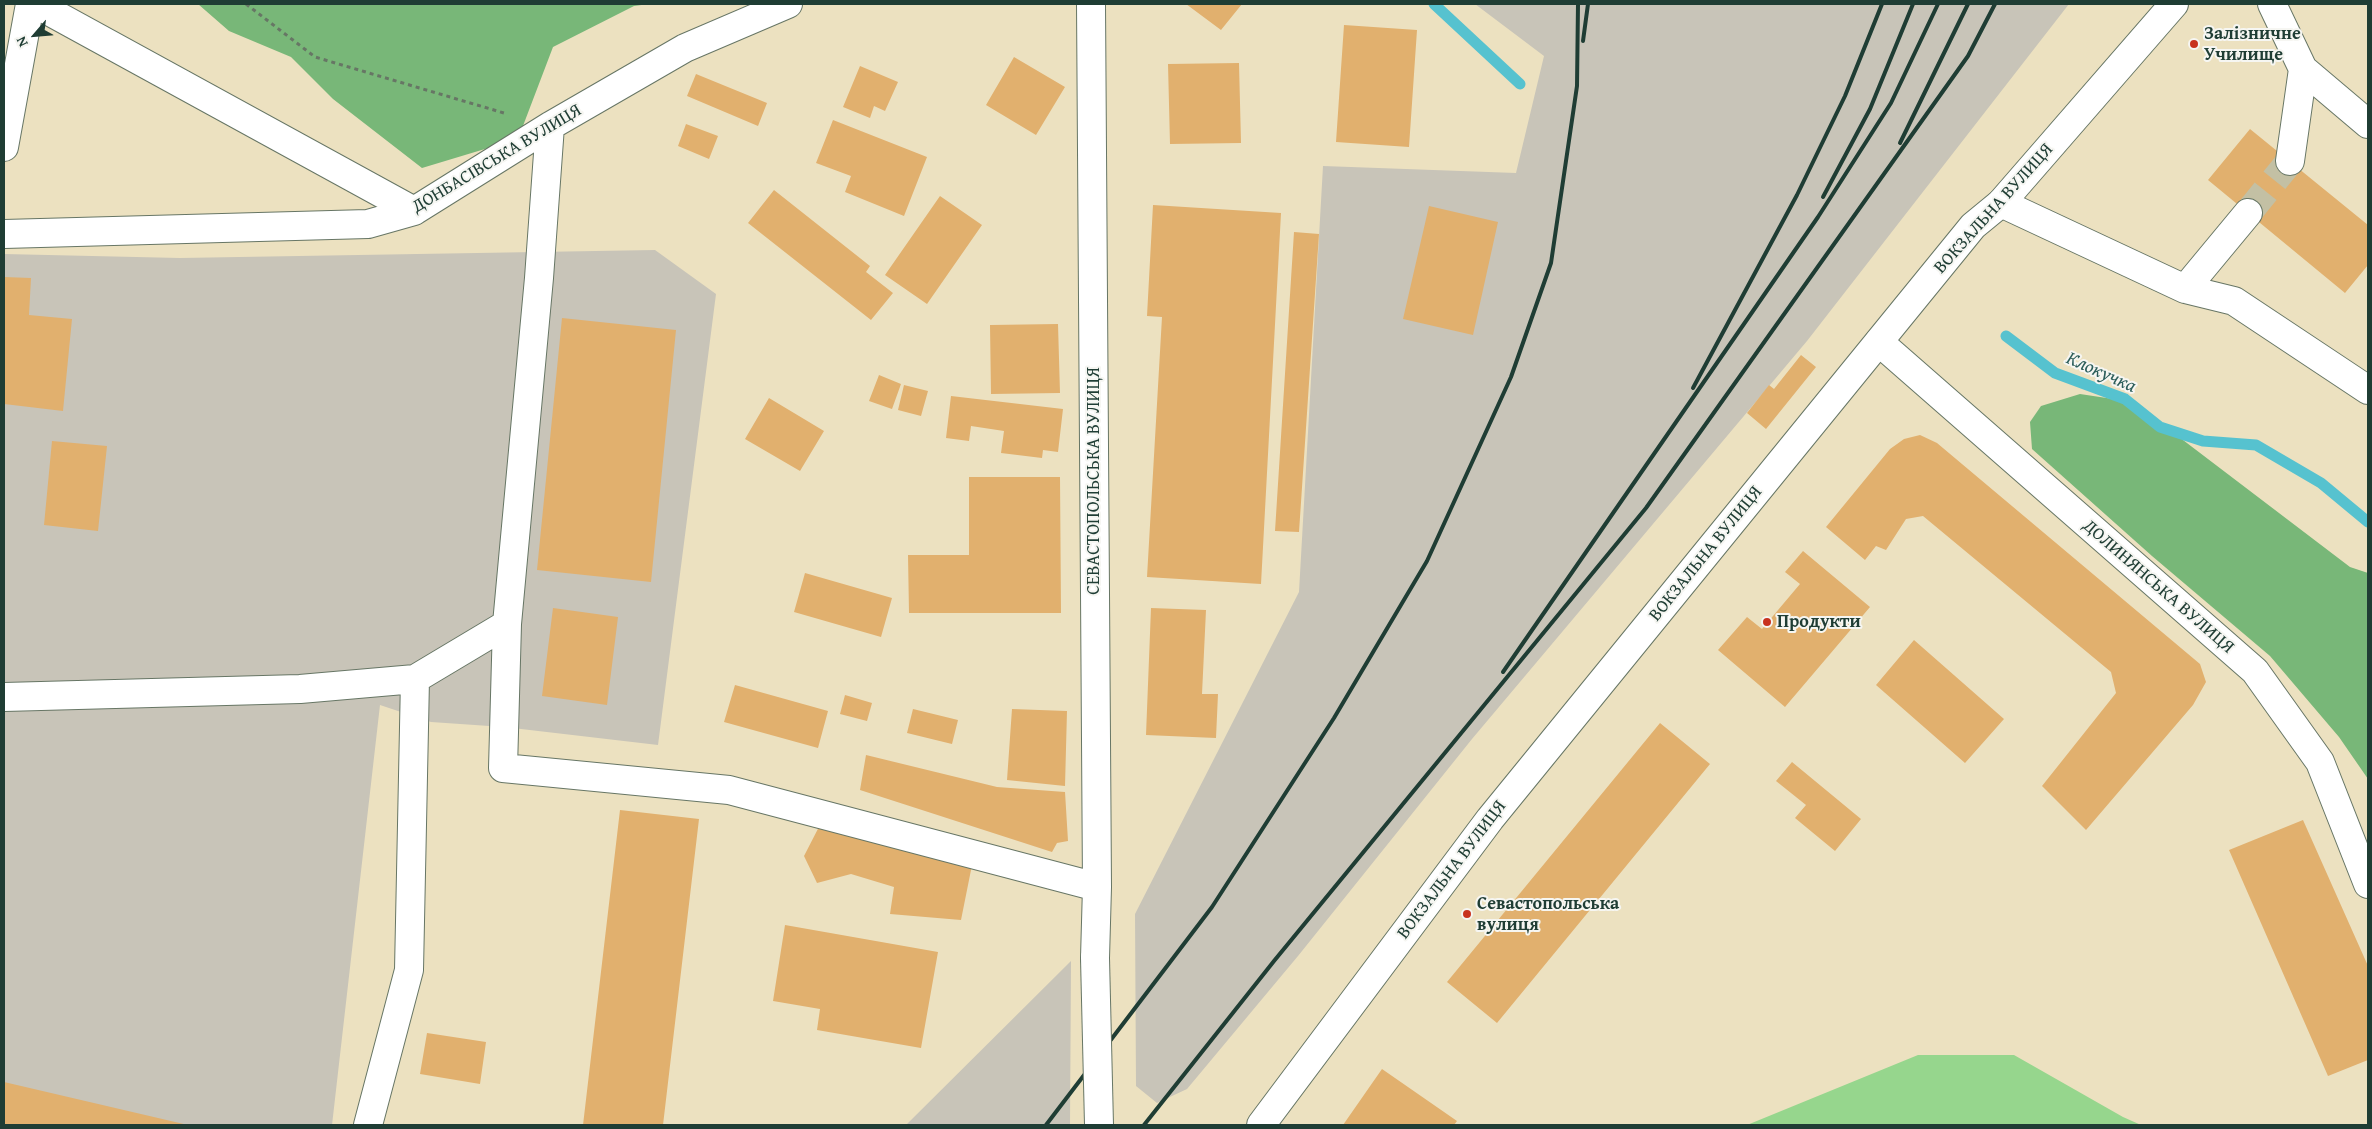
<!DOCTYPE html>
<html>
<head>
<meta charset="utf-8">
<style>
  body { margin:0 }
  #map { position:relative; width:2372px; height:1129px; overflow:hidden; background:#ece1c0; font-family:"Gentium Book Plus",serif }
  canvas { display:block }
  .frame { position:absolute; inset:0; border:5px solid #1f3d34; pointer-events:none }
  .north { position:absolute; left:10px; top:10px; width:50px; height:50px; -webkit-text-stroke:4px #f6f6f2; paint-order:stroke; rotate:243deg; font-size:14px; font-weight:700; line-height:20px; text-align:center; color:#1f3d34 }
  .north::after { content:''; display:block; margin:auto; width:18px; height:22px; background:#1f3d34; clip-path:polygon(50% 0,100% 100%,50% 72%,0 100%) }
</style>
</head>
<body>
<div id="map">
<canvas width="2372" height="1129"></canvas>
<div class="frame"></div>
<div class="north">N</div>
</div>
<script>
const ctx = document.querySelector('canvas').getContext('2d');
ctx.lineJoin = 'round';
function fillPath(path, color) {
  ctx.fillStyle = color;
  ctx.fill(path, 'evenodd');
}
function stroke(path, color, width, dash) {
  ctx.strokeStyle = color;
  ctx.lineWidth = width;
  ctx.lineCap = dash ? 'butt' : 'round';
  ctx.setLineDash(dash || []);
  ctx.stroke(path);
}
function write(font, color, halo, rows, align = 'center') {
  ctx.font = font + ' "Gentium Book Plus",serif';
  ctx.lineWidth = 4;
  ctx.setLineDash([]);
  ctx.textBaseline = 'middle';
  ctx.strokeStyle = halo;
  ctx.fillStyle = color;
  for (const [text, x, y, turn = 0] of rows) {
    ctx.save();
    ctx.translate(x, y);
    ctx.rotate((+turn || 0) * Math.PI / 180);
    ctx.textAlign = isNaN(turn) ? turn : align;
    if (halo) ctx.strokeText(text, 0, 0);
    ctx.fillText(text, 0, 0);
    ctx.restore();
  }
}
const industrial = new Path2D(`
  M 1475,4 L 2069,4 L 1807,341 L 1472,739 L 1298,956 L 1187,1089 L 1157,1103 L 1136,1086 L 1135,914 L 1299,592 L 1323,166 L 1516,173 L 1544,56 Z
  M 655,250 L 716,294 L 658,745 L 504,727 L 431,722 L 380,705 L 332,1125 L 4,1125 L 4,254 L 180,258 Z
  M 1071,961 L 1070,1125 L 906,1125 Z`);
const green = new Path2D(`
  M 1918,1055 L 2014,1055 L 2123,1117 L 2141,1125 L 1747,1125 Z`);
const forest = new Path2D(`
  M 198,4 L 649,4 L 634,6 L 553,47 L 518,139 L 422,168 L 333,99 L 291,57 L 229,31 Z
  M 2080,394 L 2133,402 L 2350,567 L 2368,573 L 2368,779 L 2339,737 L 2270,656 L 2152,556 L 2032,449 L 2030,422 L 2041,406 Z`);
const stream = new Path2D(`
  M 1434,4 L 1520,84
  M 2006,336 L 2055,373 L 2125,399 L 2160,427 L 2203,441 L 2256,445 L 2321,483 L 2368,522`);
const building = new Path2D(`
  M 1186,4 L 1242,4 L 1221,30 Z
  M 1344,25 L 1417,30 L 1409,147 L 1336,142 Z
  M 1014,57 L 1065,87 L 1036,135 L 986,105 Z
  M 1239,63 L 1241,143 L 1170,144 L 1168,64 Z
  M 860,66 L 898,82 L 885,111 L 874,106 L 870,118 L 843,107 Z
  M 696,74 L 767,103 L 758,126 L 687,96 Z
  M 833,120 L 927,157 L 904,216 L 845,192 L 851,176 L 816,163 Z
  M 686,124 L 718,136 L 709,159 L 678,146 Z
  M 2250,129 L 2368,225 L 2368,265 L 2345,293 L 2208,180 Z
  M 774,190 L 870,266 L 866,272 L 893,293 L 871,320 L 748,223 Z
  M 940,196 L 982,225 L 927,304 L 885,275 Z
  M 1153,205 L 1281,213 L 1261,584 L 1147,577 L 1162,317 L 1147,316 Z
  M 1429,206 L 1498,222 L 1473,335 L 1403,319 Z
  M 1294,232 L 1319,234 L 1299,532 L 1275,531 Z
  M 4,277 L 31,278 L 29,315 L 72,319 L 63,411 L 4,404 Z
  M 562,318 L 676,330 L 651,582 L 537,570 Z
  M 1058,324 L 1060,393 L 991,394 L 990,325 Z
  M 1801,355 L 1816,367 L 1766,429 L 1747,413 L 1769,385 L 1774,389 Z
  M 879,375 L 901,384 L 892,409 L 869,401 Z
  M 904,385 L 928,391 L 921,416 L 898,410 Z
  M 951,396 L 1063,409 L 1058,452 L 1043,450 L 1042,458 L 1001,453 L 1004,431 L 971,426 L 969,441 L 946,438 Z
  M 769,398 L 824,431 L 800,471 L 745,439 Z
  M 1920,435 L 1937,443 L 2200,664 L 2206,682 L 2193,705 L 2086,830 L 2042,786 L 2116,693 L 2111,672 L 1923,516 L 1906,519 L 1886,550 L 1876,546 L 1865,560 L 1826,527 L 1890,449 L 1904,439 Z
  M 52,441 L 107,446 L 98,531 L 44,525 Z
  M 969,477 L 1060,477 L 1061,613 L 909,613 L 908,555 L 969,555 Z
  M 1803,551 L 1870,607 L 1785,707 L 1718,650 L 1747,617 L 1762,629 L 1800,584 L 1785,572 Z
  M 805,573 L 892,598 L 881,637 L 794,612 Z
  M 553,608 L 618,617 L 607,705 L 542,696 Z
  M 1151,608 L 1206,610 L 1202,694 L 1218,694 L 1216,738 L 1146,735 Z
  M 1914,640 L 2004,719 L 1965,763 L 1876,685 Z
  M 735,685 L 828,711 L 818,748 L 724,722 Z
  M 845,695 L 872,703 L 867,721 L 840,714 Z
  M 913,709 L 958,720 L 952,744 L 907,733 Z
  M 1012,709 L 1067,711 L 1065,786 L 1007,780 Z
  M 1660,723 L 1710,764 L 1497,1023 L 1447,982 Z
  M 866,755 L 997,787 L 1065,792 L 1068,841 L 1057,843 L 1052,852 L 860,790 Z
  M 1792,762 L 1861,819 L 1835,851 L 1795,818 L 1806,805 L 1776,781 Z
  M 620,810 L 699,819 L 663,1125 L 583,1125 Z
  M 2303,820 L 2368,966 L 2368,1060 L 2328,1076 L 2229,850 Z
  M 822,821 L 973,860 L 961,920 L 890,914 L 894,887 L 851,874 L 817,883 L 804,856 Z
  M 785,925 L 938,952 L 921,1048 L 817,1030 L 820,1009 L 773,1001 Z
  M 427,1033 L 486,1042 L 480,1084 L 420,1074 Z
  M 1382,1069 L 1457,1121 L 1454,1125 L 1343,1125 Z
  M 4,1082 L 188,1125 L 4,1125 Z`);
const minorTunnel = new Path2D(`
  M 2248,213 L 2290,161`);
const path = new Path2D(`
  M 246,4 L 315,57 L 504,113`);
const minor = new Path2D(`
  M 36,4 L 414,211
  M 1091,4 L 1097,887 L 1095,958
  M 2272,4 L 2303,69 L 2290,161
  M 2303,69 L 2368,124
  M 550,126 L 539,278 L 507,624 L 503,768 L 729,790 L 1097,887
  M 4,147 L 30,4
  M 2001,203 L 2185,289 L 2248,213
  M 4,234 L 368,224 L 414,211 L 550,126 L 685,48 L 788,4
  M 2185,289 L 2234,301 L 2368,390
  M 1879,342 L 2255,671 L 2320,762 L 2368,884
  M 4,697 L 300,689 L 415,679
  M 368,1125 L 409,970 L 415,679 L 507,624`);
const major = new Path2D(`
  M 1261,1125 L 1490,819 L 1973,226 L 2001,203 L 2174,4`);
const rail = new Path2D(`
  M 1583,41 L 1588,4
  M 1900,143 L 1968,4
  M 1823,197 L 1870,109 L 1913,4
  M 1693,388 L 1797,195 L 1845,96 L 1882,4
  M 1503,672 L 1818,217 L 1891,103 L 1938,4
  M 1046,1125 L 1212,907 L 1334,718 L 1427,561 L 1511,377 L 1551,263 L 1577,86 L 1578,4
  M 1144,1125 L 1274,961 L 1646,508 L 1968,56 L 1995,4`);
const minorBridge = new Path2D(`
  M 1095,958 L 1099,1125`);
const markers = [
  [2194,44,5,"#c8321e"],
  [1767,622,5,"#c8321e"],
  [1467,914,5,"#c8321e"]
];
const poiNames = [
  ["Залізничне",2204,34],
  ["Училище",2204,55],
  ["Продукти",1777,622],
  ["Севастопольська",1477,904],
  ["вулиця",1477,925]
];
const streetNames = [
  ["ДОНБАСІВСЬКА ВУЛИЦЯ",497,159,-31],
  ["ВОКЗАЛЬНА ВУЛИЦЯ",1994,209,-48],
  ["СЕВАСТОПОЛЬСЬКА ВУЛИЦЯ",1094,481,-90],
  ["ВОКЗАЛЬНА ВУЛИЦЯ",1706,554,-51],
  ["ДОЛИНЯНСЬКА ВУЛИЦЯ",2158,587,41],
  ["ВОКЗАЛЬНА ВУЛИЦЯ",1452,870,-53]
];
const waterNames = [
  ["Клокучка",2101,373,24]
];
fillPath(industrial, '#c8c4b8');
fillPath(green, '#96d68d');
fillPath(forest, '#78b778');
stroke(stream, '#56c2cf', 11);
fillPath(building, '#e1b06e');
stroke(minorTunnel, '#c3c0a4', 28, [28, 14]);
stroke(minor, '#677665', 30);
stroke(major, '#677665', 30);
stroke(path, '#677665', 3, [4, 4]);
stroke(minor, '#fff', 28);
stroke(major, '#fff', 28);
stroke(rail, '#1f3d34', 4);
stroke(minorBridge, '#677665', 30, []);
stroke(minorBridge, '#fff', 28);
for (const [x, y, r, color] of markers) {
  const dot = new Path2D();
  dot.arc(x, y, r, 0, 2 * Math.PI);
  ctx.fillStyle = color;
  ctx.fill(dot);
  stroke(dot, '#f6f6f2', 2);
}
write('bold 18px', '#1f3d34', '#f6f6f2', poiNames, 'left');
write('18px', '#1f3d34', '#f6f6f2', streetNames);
write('italic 19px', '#2d5e5b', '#f6f6f2', waterNames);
</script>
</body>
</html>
